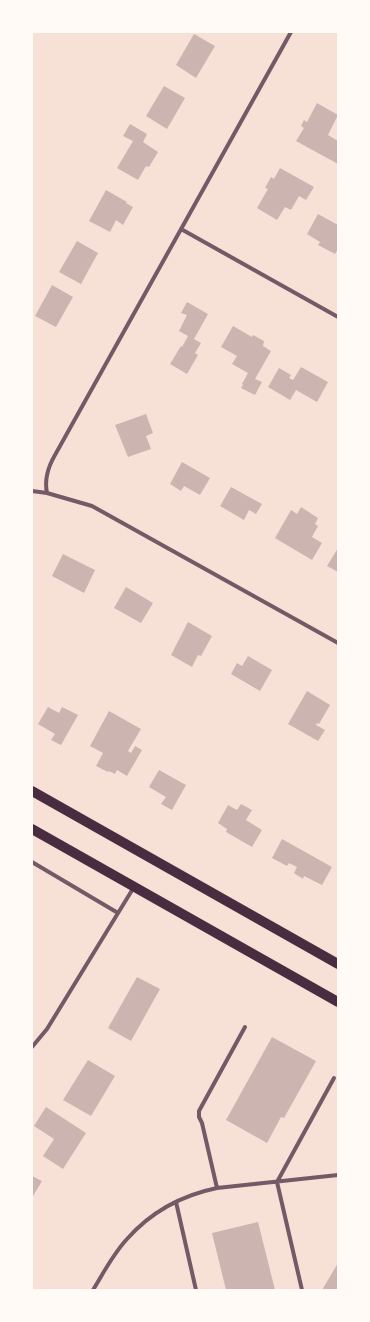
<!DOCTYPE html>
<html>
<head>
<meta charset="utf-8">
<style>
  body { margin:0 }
  #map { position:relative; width:370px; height:1322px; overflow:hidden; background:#f7e1d7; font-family:"IBM Plex Serif",serif }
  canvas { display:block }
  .frame { position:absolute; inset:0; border:33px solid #fffaf5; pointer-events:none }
</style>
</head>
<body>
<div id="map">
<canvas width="370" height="1322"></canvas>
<div class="frame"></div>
</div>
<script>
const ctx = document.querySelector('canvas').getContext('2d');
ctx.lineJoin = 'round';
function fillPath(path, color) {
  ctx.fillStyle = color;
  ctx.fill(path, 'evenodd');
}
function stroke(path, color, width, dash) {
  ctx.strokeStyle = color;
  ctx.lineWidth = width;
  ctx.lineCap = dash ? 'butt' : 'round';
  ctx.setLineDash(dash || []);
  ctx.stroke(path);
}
const building = new Path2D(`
  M 194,34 L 215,46 L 196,78 L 176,65 Z
  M 164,86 L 185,98 L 167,129 L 146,116 Z
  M 317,103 L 338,115 L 328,135 L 338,141 L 338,164 L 296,141 L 304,128 L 301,126 L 304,120 L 307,122 Z
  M 130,124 L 147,134 L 143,142 L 158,152 L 149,167 L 146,166 L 138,180 L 117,168 L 133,141 L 123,136 Z
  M 280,168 L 314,187 L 306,200 L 299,196 L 291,210 L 285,207 L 277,220 L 257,208 L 268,189 L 265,188 L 271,177 L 274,179 Z
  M 106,190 L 127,202 L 126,203 L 133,207 L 123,225 L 116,220 L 110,232 L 89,221 Z
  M 318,214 L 338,225 L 338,249 L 335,254 L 318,245 L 320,242 L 307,234 Z
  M 77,241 L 98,253 L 81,284 L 59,272 Z
  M 52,285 L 73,297 L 56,327 L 35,316 Z
  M 187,302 L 208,314 L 194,339 L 201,343 L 195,353 L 198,355 L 187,374 L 170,364 L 181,346 L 182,347 L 188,336 L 179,331 L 187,315 L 181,313 Z
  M 233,326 L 252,337 L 253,335 L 264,341 L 263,346 L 271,351 L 255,379 L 262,382 L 255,395 L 241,388 L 243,385 L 242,384 L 248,373 L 232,364 L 237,356 L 221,347 Z
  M 301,367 L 328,382 L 317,402 L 296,390 L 290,400 L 268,387 L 279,368 L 291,375 L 289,378 L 293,380 Z
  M 146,414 L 153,433 L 146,436 L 151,449 L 128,457 L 115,425 Z
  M 182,462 L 210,478 L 200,495 L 184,486 L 181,491 L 170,484 Z
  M 231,487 L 262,504 L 256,514 L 249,510 L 244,520 L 220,506 Z
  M 301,507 L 318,518 L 315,524 L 318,526 L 312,537 L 322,543 L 312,560 L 275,538 L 291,510 L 297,514 Z
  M 338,548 L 338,572 L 327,566 Z
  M 63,554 L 95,570 L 84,593 L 52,576 Z
  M 126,587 L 153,603 L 141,623 L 114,608 Z
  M 188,622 L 212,636 L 201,656 L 198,655 L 192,667 L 171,655 Z
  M 248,656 L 272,670 L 260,691 L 231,674 L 237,663 L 242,666 Z
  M 307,691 L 330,705 L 319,724 L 317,723 L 316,725 L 325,730 L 318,741 L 288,724 Z
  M 48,707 L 59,713 L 62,707 L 78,715 L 61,745 L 51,740 L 55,734 L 38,724 Z
  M 109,711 L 141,729 L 128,751 L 131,753 L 135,746 L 142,750 L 127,776 L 117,770 L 115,774 L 109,771 L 108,772 L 96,766 L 103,753 L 90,746 Z
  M 159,770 L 186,785 L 172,810 L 161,804 L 166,797 L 149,787 Z
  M 241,804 L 252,810 L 246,820 L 262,830 L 252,847 L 226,832 L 227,829 L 218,823 L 228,805 L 237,810 Z
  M 282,839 L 332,867 L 322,885 L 304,876 L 303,879 L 294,873 L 297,867 L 289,863 L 287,866 L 272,858 Z
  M 137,977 L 160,989 L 131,1041 L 108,1028 Z
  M 272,1037 L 316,1061 L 284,1118 L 281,1117 L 267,1143 L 226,1120 Z
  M 88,1060 L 115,1076 L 91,1116 L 63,1100 Z
  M 46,1107 L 86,1133 L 63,1169 L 43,1156 L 54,1139 L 34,1126 Z
  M 32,1176 L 42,1181 L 33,1196 L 32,1195 Z
  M 258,1222 L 275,1290 L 226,1290 L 212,1233 Z
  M 338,1263 L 338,1290 L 322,1290 Z`);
const minor = new Path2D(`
  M 181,229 L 338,317
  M 32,491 L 47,493 L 92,506 L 338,643
  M 47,493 C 44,479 48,467 55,455 L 291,32
  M 32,862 L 118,913
  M 32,1047 L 47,1029 L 134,887
  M 217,1188 L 202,1123 L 199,1117 L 199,1111 L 245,1027
  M 176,1202 L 196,1290
  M 93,1290 C 104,1272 113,1254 127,1239 C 151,1212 183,1195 217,1188 L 338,1175
  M 302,1290 L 277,1182 L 334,1078`);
const primary = new Path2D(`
  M 32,791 L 338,964
  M 32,829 L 338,1002`);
fillPath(building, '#ccb4b1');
stroke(minor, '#755966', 4);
stroke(primary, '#4a2c40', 10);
</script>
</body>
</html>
